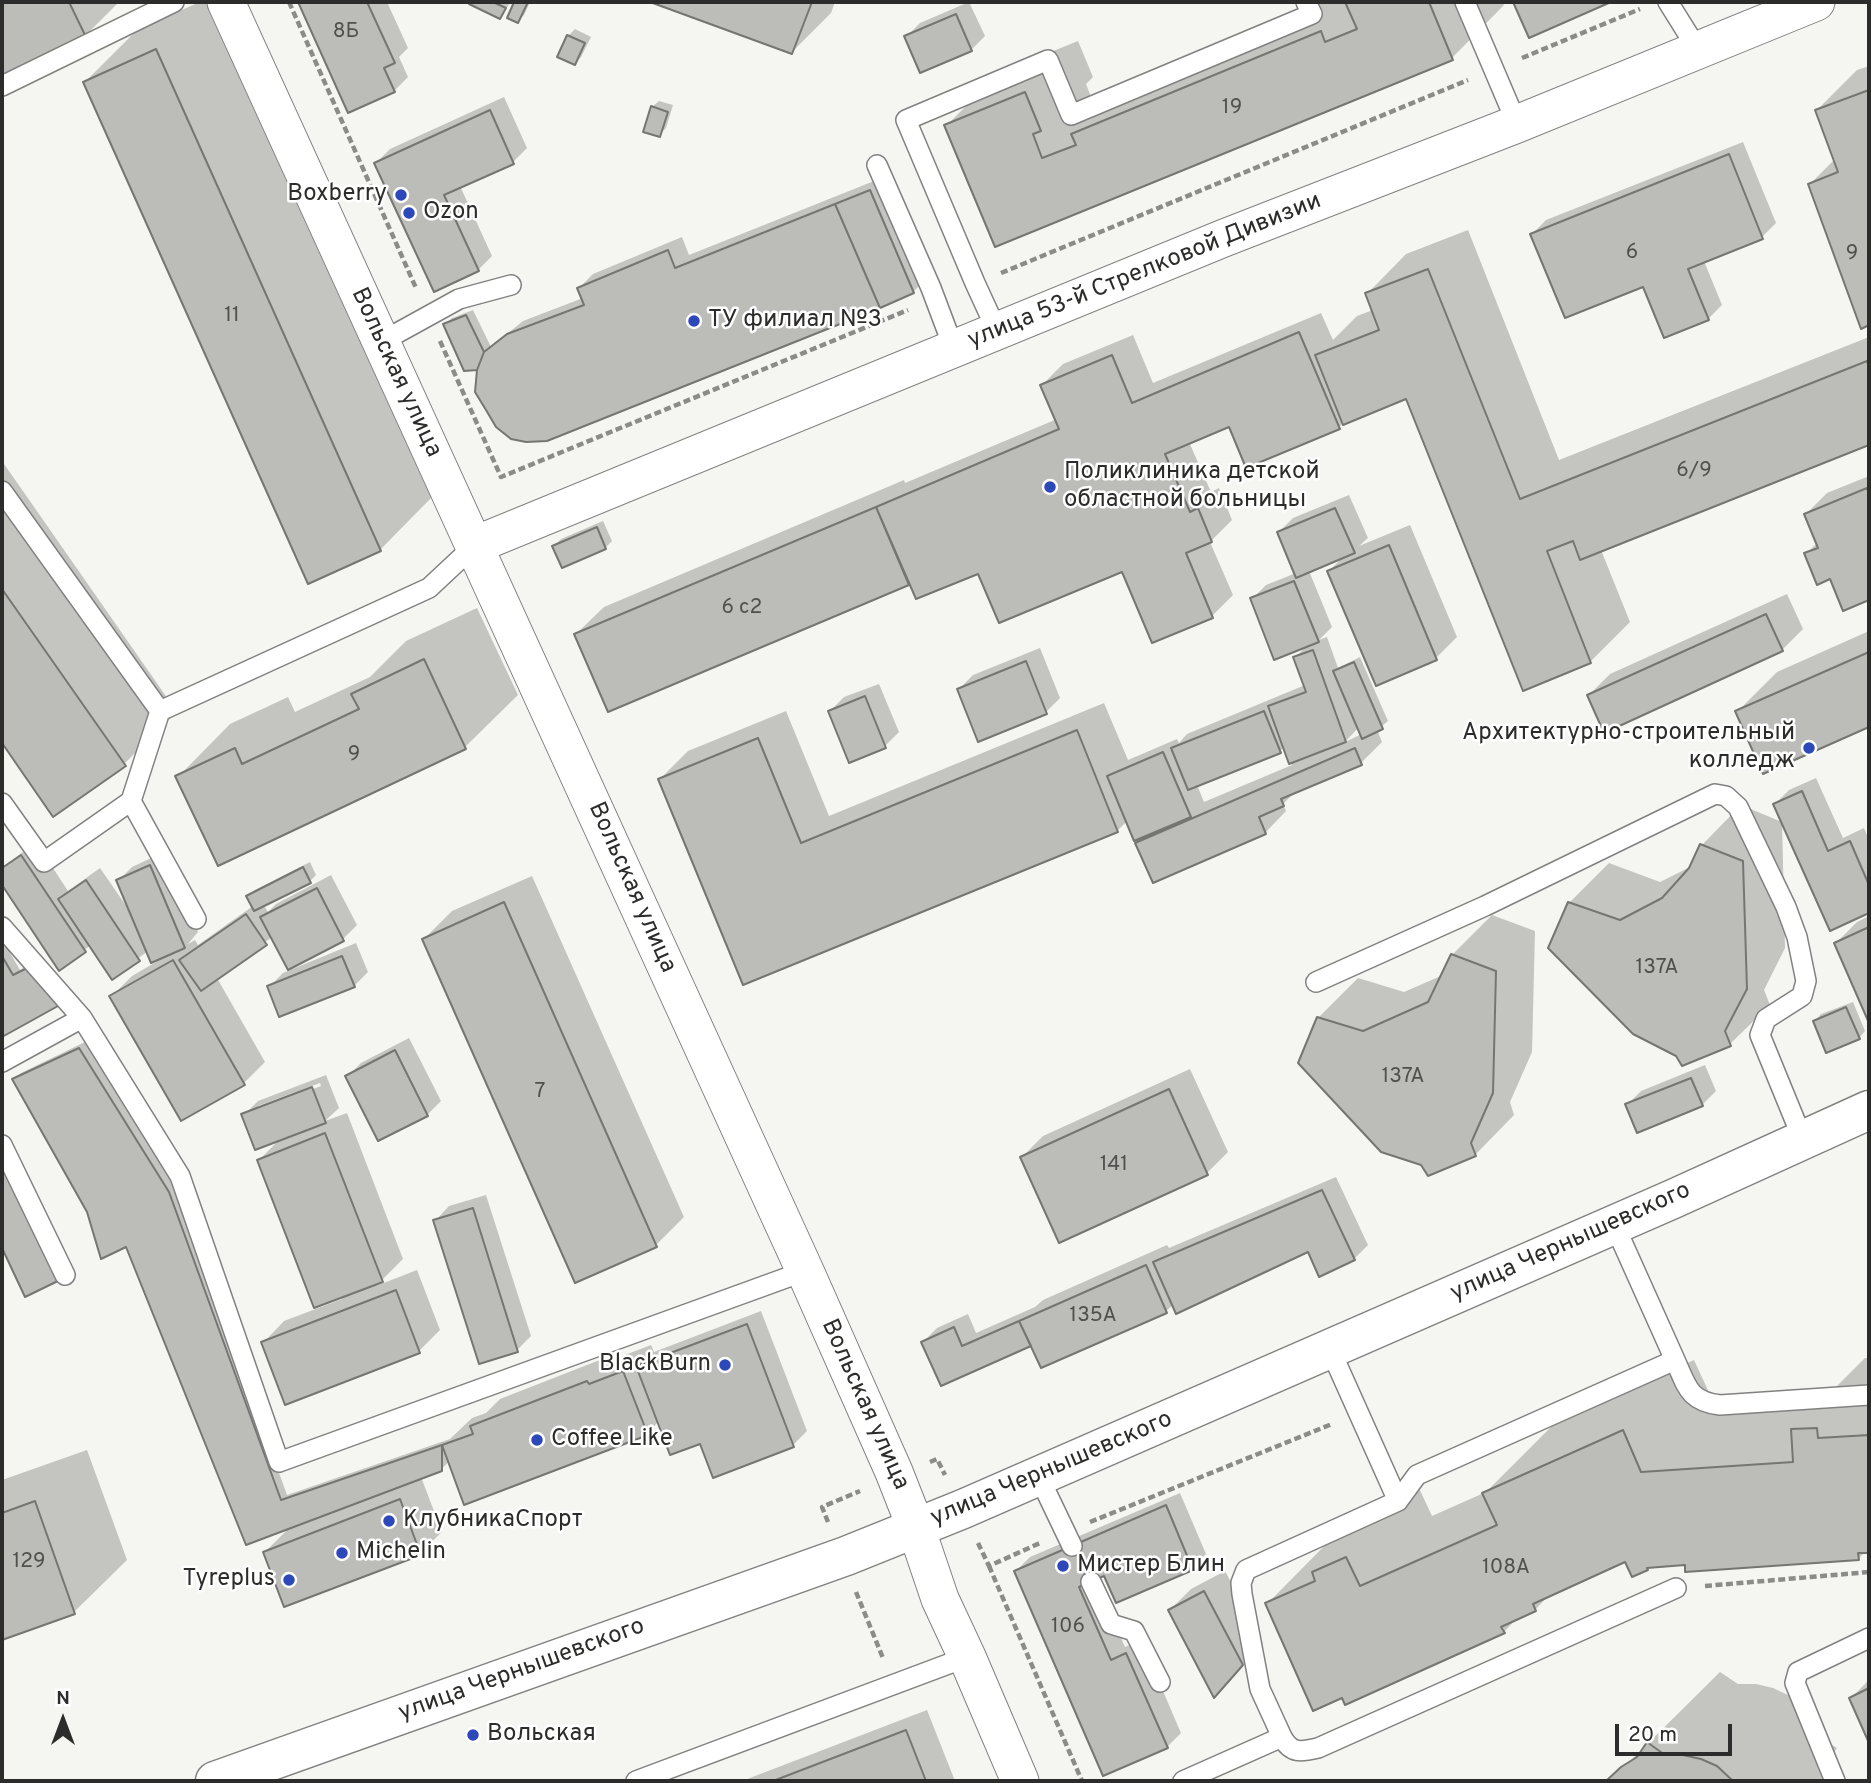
<!DOCTYPE html>
<html>
<head>
<meta charset="utf-8">
<style>
  body { margin:0 }
  #map { position:relative; width:1871px; height:1783px; overflow:hidden; background:#f5f6f2; font-family:Overpass,sans-serif }
  canvas { display:block }
  .frame { position:absolute; inset:0; border:4px solid #2c2c2b; pointer-events:none }
  .north { position:absolute; left:28px; top:1685px; width:70px; height:70px; -webkit-text-stroke:5px #fff; paint-order:stroke; rotate:0deg; font-size:19px; font-weight:700; line-height:28px; text-align:center; color:#2c2c2b }
  .north::after { content:''; display:block; margin:auto; width:24px; height:32px; background:#2c2c2b; clip-path:polygon(50% 0,100% 100%,50% 72%,0 100%) }
  .scale { position:absolute; left:1615px; top:1724px; width:117px; height:32px; box-sizing:border-box; border:4px solid #2c2c2b; border-top:0; padding-left:9px; font-size:21px; line-height:24px; white-space:nowrap; color:#2c2c2b; -webkit-text-stroke:5px #fff; paint-order:stroke }
</style>
</head>
<body>
<div id="map">
<canvas width="1871" height="1783"></canvas>
<div class="frame"></div>
<div class="north">N</div>
<div class="scale">20 m</div>
</div>
<script>
const ctx = document.querySelector('canvas').getContext('2d');
ctx.lineJoin = 'round';
function fillPath(path, color) {
  ctx.fillStyle = color;
  ctx.fill(path, 'evenodd');
}
function stroke(path, color, width, dash) {
  ctx.strokeStyle = color;
  ctx.lineWidth = width;
  ctx.lineCap = dash ? 'butt' : 'round';
  ctx.setLineDash(dash || []);
  ctx.stroke(path);
}
function write(font, color, halo, rows, align = 'center') {
  ctx.font = font + ' Overpass,sans-serif';
  ctx.lineWidth = 5;
  ctx.setLineDash([]);
  ctx.textBaseline = 'middle';
  ctx.strokeStyle = halo;
  ctx.fillStyle = color;
  for (const [text, x, y, turn = 0] of rows) {
    ctx.save();
    ctx.translate(x, y);
    ctx.rotate((+turn || 0) * Math.PI / 180);
    ctx.textAlign = isNaN(turn) ? turn : align;
    if (halo) ctx.strokeText(text, 0, 0);
    ctx.fillText(text, 0, 0);
    ctx.restore();
  }
}
const shadow = new Path2D(`
  M 2,2 L 119,2 L 85,36 L 2,74 Z
  M 200,2 L 211,2 L 432,497 L 380,550 L 85,82 L 138,29 Z
  M 300,2 L 387,2 L 408,48 L 399,57 L 408,77 L 394,91 L 349,111 Z
  M 472,2 L 511,2 L 500,17 Z
  M 516,2 L 530,2 L 524,15 L 518,21 L 509,17 Z
  M 655,2 L 835,2 L 831,13 L 792,52 Z
  M 969,2 L 985,36 L 971,50 L 906,37 L 920,23 Z
  M 1319,2 L 1503,2 L 1504,5 L 1452,58 L 996,245 L 946,126 L 999,73 L 1078,41 L 1093,77 L 1086,84 L 1095,107 L 1104,103 L 1126,81 Z
  M 575,29 L 591,37 L 581,57 L 575,63 L 568,36 Z
  M 1869,66 L 1869,324 L 1862,326 L 1810,184 L 1835,159 L 1817,110 L 1857,70 Z
  M 504,97 L 527,148 L 513,162 L 460,186 L 492,256 L 478,270 L 376,163 L 390,149 Z
  M 659,101 L 673,105 L 666,128 L 659,135 L 652,107 Z
  M 1743,142 L 1776,223 L 1762,237 L 1704,261 L 1722,305 L 1708,319 L 1644,285 L 1532,234 L 1546,220 Z
  M 884,177 L 927,278 L 913,292 L 479,368 L 445,324 L 452,318 L 473,310 L 491,347 L 523,321 L 583,298 L 579,288 L 593,274 L 682,237 L 689,255 Z
  M 1468,230 L 1559,460 L 1869,337 L 1869,443 L 1601,550 L 1630,622 L 1590,662 L 1407,397 L 1344,422 L 1339,427 L 1229,425 L 1189,442 L 1211,492 L 1219,488 L 1232,520 L 1210,542 L 1233,595 L 1212,616 L 1122,569 L 979,571 L 576,634 L 604,607 L 904,480 L 905,483 L 1057,419 L 1042,385 L 1063,364 L 1133,335 L 1153,383 L 1321,313 L 1333,340 L 1357,316 L 1373,310 L 1367,294 L 1406,254 Z
  M 2,461 L 177,712 L 124,764 L 54,814 L 2,740 Z
  M 1869,476 L 1869,598 L 1844,608 L 1831,576 L 1806,554 L 1818,542 L 1806,514 L 1827,493 Z
  M 1349,495 L 1368,538 L 1359,546 L 1410,525 L 1457,637 L 1436,658 L 1329,571 L 1344,556 L 1309,571 L 1332,627 L 1319,640 L 1327,637 L 1338,668 L 1360,657 L 1388,721 L 1377,730 L 1382,742 L 1361,763 L 1297,790 L 1283,804 L 1286,811 L 1265,833 L 1137,843 L 1145,835 L 1128,820 L 1117,831 L 744,983 L 660,779 L 688,751 L 786,711 L 829,816 L 1104,703 L 1128,760 L 1177,739 L 1179,743 L 1187,734 L 1305,685 L 1295,658 L 1307,645 L 1252,599 L 1266,585 L 1296,573 L 1279,532 L 1293,518 ZM 1359,727 L 1362,734 L 1345,742 ZM 1285,746 L 1292,765 L 1204,802 L 1197,785 L 1280,751 Z
  M 603,521 L 612,541 L 605,548 L 554,546 L 561,539 Z
  M 1787,594 L 1803,629 L 1782,650 L 1589,695 L 1610,674 Z
  M 477,608 L 518,695 L 465,747 L 178,777 L 230,724 L 288,697 L 295,712 L 370,677 L 406,641 Z
  M 1869,631 L 1869,725 L 1764,771 L 1737,712 L 1777,672 Z
  M 1040,648 L 1060,698 L 1046,712 L 959,689 L 973,675 Z
  M 879,684 L 899,732 L 885,746 L 830,711 L 844,697 Z
  M 1816,778 L 1843,838 L 1864,828 L 1869,840 L 1869,912 L 1831,929 L 1775,804 L 1789,790 Z
  M 1741,805 L 1782,822 L 1785,948 L 1764,990 L 1770,1005 L 1730,1044 L 1677,1055 L 1569,903 L 1609,863 L 1660,882 L 1692,866 L 1702,845 Z
  M 36,842 L 68,891 L 100,868 L 127,907 L 129,906 L 118,881 L 132,867 L 164,852 L 198,932 L 188,944 L 195,940 L 198,945 L 253,906 L 248,896 L 255,890 L 310,862 L 316,875 L 310,881 L 263,904 L 268,912 L 276,904 L 331,875 L 357,925 L 343,939 L 289,967 L 290,970 L 356,943 L 368,972 L 354,986 L 269,987 L 283,973 L 290,970 L 272,937 L 217,978 L 265,1062 L 244,1083 L 111,997 L 132,976 L 163,958 L 162,956 L 148,951 L 113,977 L 91,945 L 60,968 L 2,882 L 2,868 Z
  M 532,876 L 684,1217 L 656,1245 L 424,939 L 452,911 Z
  M 1492,915 L 1535,931 L 1532,1052 L 1510,1102 L 1514,1115 L 1475,1155 L 1318,1018 L 1358,978 L 1404,992 L 1443,975 L 1452,955 Z
  M 1869,916 L 1869,1019 L 1836,943 L 1857,922 Z
  M 6,946 L 20,970 L 36,961 L 57,1004 L 2,1035 L 2,949 Z
  M 1853,1002 L 1865,1031 L 1859,1038 L 1815,1021 L 1821,1014 Z
  M 409,1038 L 441,1101 L 427,1115 L 347,1077 L 361,1063 Z
  M 85,1042 L 175,1185 L 287,1495 L 450,1439 L 472,1418 L 486,1413 L 500,1399 L 615,1354 L 617,1358 L 651,1345 L 654,1352 L 761,1311 L 807,1431 L 793,1445 L 701,1441 L 659,1421 L 647,1434 L 450,1461 L 441,1469 L 421,1477 L 442,1532 L 420,1553 L 285,1605 L 265,1552 L 291,1526 L 126,1245 L 89,1211 L 14,1079 L 21,1073 Z
  M 1705,1065 L 1716,1091 L 1702,1105 L 1627,1105 L 1641,1091 Z
  M 1190,1069 L 1228,1152 L 1207,1173 L 1060,1240 L 1022,1157 L 1043,1136 Z
  M 326,1075 L 339,1108 L 325,1121 L 347,1113 L 403,1259 L 376,1286 L 417,1270 L 440,1330 L 419,1351 L 263,1343 L 284,1321 L 342,1299 L 259,1160 L 281,1138 L 244,1115 L 258,1101 ZM 320,1083 L 321,1086 L 258,1110 L 258,1106 Z
  M 1336,1177 L 1368,1245 L 1354,1259 L 1309,1250 L 1174,1304 L 1166,1311 L 1031,1343 L 942,1383 L 923,1342 L 937,1328 L 968,1314 L 976,1333 L 1035,1307 L 1043,1300 L 1167,1245 L 1169,1248 Z
  M 486,1195 L 531,1336 L 517,1350 L 435,1221 L 449,1206 Z
  M 1865,1358 L 1869,1358 L 1869,1551 L 1866,1551 L 1858,1559 L 1686,1563 L 1626,1560 L 1550,1594 L 1535,1610 L 1518,1617 L 1504,1632 L 1267,1604 L 1338,1532 L 1418,1486 L 1432,1516 L 1486,1492 L 1556,1422 L 1694,1360 L 1713,1401 L 1830,1393 Z
  M 87,1450 L 127,1560 L 74,1612 L 2,1638 L 2,1480 Z
  M 1180,1493 L 1206,1554 L 1192,1568 L 1117,1601 L 1105,1574 L 1095,1578 L 1125,1647 L 1141,1640 L 1181,1733 L 1167,1747 L 1016,1571 L 1030,1557 Z
  M 1225,1571 L 1263,1643 L 1215,1695 L 1170,1610 L 1191,1589 Z
  M 1720,1672 L 1738,1684 L 1756,1684 L 1773,1688 L 1788,1695 L 1801,1706 L 1819,1737 L 1837,1748 L 1828,1761 L 1827,1781 L 1610,1781 Z
  M 1869,1680 L 1869,1739 L 1851,1698 Z
  M 927,1710 L 955,1781 L 742,1781 Z`);
const building = new Path2D(`
  M 2,2 L 69,2 L 86,37 L 2,76 Z
  M 298,2 L 367,2 L 395,63 L 384,68 L 395,92 L 348,113 Z
  M 470,2 L 493,2 L 506,8 L 500,19 L 469,4 Z
  M 514,2 L 528,2 L 518,23 L 507,18 Z
  M 650,2 L 812,2 L 792,54 Z
  M 1345,2 L 1429,2 L 1453,60 L 995,247 L 944,125 L 1025,92 L 1041,131 L 1033,134 L 1042,158 L 1076,145 L 1071,134 L 1321,31 L 1325,42 L 1357,29 Z
  M 1513,2 L 1611,2 L 1529,38 Z
  M 956,14 L 972,51 L 920,73 L 904,36 Z
  M 567,35 L 585,43 L 575,65 L 557,57 Z
  M 156,49 L 381,551 L 308,584 L 83,82 Z
  M 1869,90 L 1869,325 L 1861,329 L 1808,184 L 1838,172 L 1815,110 Z
  M 651,106 L 668,112 L 660,137 L 643,132 Z
  M 490,110 L 514,164 L 444,195 L 479,271 L 434,292 L 374,163 Z
  M 1729,154 L 1763,239 L 1688,269 L 1709,320 L 1664,338 L 1643,287 L 1565,318 L 1530,234 Z
  M 870,190 L 914,293 L 880,308 L 835,204 Z
  M 835,204 L 880,308 L 547,441 L 526,442 L 511,439 L 496,427 L 486,410 L 475,392 L 477,370 L 484,352 L 507,334 L 584,305 L 577,288 L 668,250 L 675,268 Z
  M 1428,269 L 1520,499 L 1867,361 L 1869,367 L 1869,445 L 1580,560 L 1573,541 L 1547,551 L 1591,663 L 1523,691 L 1406,399 L 1343,425 L 1315,355 L 1379,330 L 1365,293 Z
  M 466,315 L 484,352 L 477,370 L 464,371 L 443,324 Z
  M 1299,332 L 1340,429 L 1246,468 L 1229,427 L 1165,454 L 1190,512 L 1198,508 L 1212,542 L 1186,553 L 1213,618 L 1152,643 L 1122,572 L 999,623 L 978,574 L 916,599 L 876,507 L 1059,429 L 1040,385 L 1112,355 L 1132,403 Z
  M 1867,488 L 1869,495 L 1869,600 L 1843,611 L 1830,579 L 1817,585 L 1804,553 L 1818,548 L 1804,514 Z
  M 876,507 L 909,585 L 608,712 L 574,634 Z
  M 1335,508 L 1355,553 L 1296,578 L 1277,532 Z
  M 597,527 L 606,549 L 562,568 L 552,546 Z
  M 1389,545 L 1437,660 L 1376,686 L 1327,571 Z
  M 1294,581 L 1319,642 L 1274,660 L 1250,598 Z
  M 2,589 L 126,766 L 53,817 L 2,743 Z
  M 1766,614 L 1783,651 L 1604,733 L 1587,695 Z
  M 1313,650 L 1346,742 L 1289,764 L 1268,706 L 1306,692 L 1293,657 Z
  M 1869,652 L 1869,727 L 1763,774 L 1735,711 Z
  M 424,659 L 466,749 L 218,866 L 175,776 L 235,748 L 242,764 L 359,709 L 351,694 Z
  M 1026,661 L 1047,714 L 978,742 L 957,689 Z
  M 1354,662 L 1383,729 L 1362,739 L 1333,671 Z
  M 865,696 L 886,748 L 849,763 L 828,711 Z
  M 1264,711 L 1281,753 L 1188,790 L 1171,748 Z
  M 1077,730 L 1118,832 L 743,985 L 658,779 L 758,738 L 801,843 Z
  M 1355,748 L 1362,765 L 1281,799 L 1284,806 L 1259,817 L 1266,834 L 1153,883 L 1135,843 Z
  M 1163,752 L 1191,817 L 1134,841 L 1107,776 Z
  M 1802,791 L 1828,851 L 1850,841 L 1869,885 L 1869,913 L 1830,931 L 1773,804 Z
  M 1700,844 L 1743,861 L 1747,989 L 1725,1031 L 1731,1046 L 1682,1066 L 1676,1056 L 1633,1034 L 1548,948 L 1568,902 L 1620,920 L 1662,898 L 1689,868 Z
  M 21,855 L 86,952 L 59,971 L 2,885 L 2,868 Z
  M 150,865 L 185,948 L 151,963 L 116,880 Z
  M 303,867 L 311,883 L 254,911 L 246,896 Z
  M 86,880 L 140,961 L 112,980 L 58,899 Z
  M 317,888 L 344,941 L 288,970 L 260,917 Z
  M 504,902 L 657,1247 L 575,1283 L 422,939 Z
  M 246,914 L 267,945 L 201,991 L 179,960 Z
  M 1869,927 L 1869,1023 L 1834,943 Z
  M 1451,954 L 1496,971 L 1493,1093 L 1471,1143 L 1476,1156 L 1428,1176 L 1421,1165 L 1381,1152 L 1298,1063 L 1317,1017 L 1363,1031 L 1428,1002 Z
  M 2,956 L 13,975 L 29,967 L 58,1006 L 2,1037 Z
  M 342,956 L 355,987 L 279,1017 L 267,986 Z
  M 173,960 L 245,1085 L 181,1121 L 109,996 Z
  M 1846,1007 L 1860,1039 L 1826,1053 L 1813,1021 Z
  M 79,1048 L 169,1192 L 281,1500 L 442,1445 L 442,1471 L 246,1545 L 126,1247 L 101,1259 L 87,1212 L 12,1079 Z
  M 395,1050 L 428,1116 L 378,1141 L 345,1076 Z
  M 1691,1078 L 1703,1106 L 1637,1133 L 1625,1104 Z
  M 312,1087 L 326,1123 L 255,1150 L 241,1114 Z
  M 1169,1089 L 1208,1175 L 1059,1243 L 1020,1157 Z
  M 325,1133 L 383,1282 L 314,1308 L 257,1160 Z
  M 2,1160 L 60,1280 L 25,1297 L 2,1248 Z
  M 1322,1190 L 1355,1260 L 1319,1277 L 1308,1252 L 1176,1314 L 1153,1262 Z
  M 473,1208 L 518,1352 L 479,1364 L 433,1220 Z
  M 1146,1265 L 1167,1313 L 1041,1368 L 1019,1321 Z
  M 396,1290 L 420,1353 L 285,1405 L 261,1342 Z
  M 1019,1321 L 1031,1346 L 941,1386 L 921,1342 L 954,1327 L 962,1346 Z
  M 747,1324 L 794,1447 L 713,1478 L 700,1444 L 670,1455 L 636,1366 Z
  M 623,1371 L 648,1435 L 464,1505 L 442,1445 L 473,1434 L 470,1426 L 587,1381 L 589,1384 Z
  M 1817,1428 L 1818,1438 L 1869,1435 L 1869,1553 L 1858,1553 L 1859,1560 L 1685,1572 L 1685,1565 L 1647,1568 L 1648,1570 L 1632,1577 L 1625,1562 L 1533,1604 L 1536,1611 L 1501,1627 L 1505,1633 L 1345,1705 L 1342,1698 L 1313,1711 L 1265,1603 L 1315,1581 L 1312,1572 L 1346,1557 L 1360,1586 L 1497,1525 L 1482,1493 L 1623,1430 L 1641,1472 L 1793,1462 L 1791,1429 Z
  M 400,1499 L 421,1555 L 284,1607 L 263,1552 Z
  M 35,1501 L 75,1614 L 2,1640 L 2,1513 Z
  M 1166,1505 L 1193,1570 L 1116,1603 L 1104,1576 L 1079,1587 L 1111,1660 L 1126,1653 L 1168,1748 L 1103,1776 L 1014,1571 Z
  M 1204,1591 L 1243,1665 L 1214,1698 L 1168,1610 Z
  M 1869,1688 L 1869,1743 L 1849,1698 Z
  M 906,1730 L 926,1781 L 773,1781 Z
  M 1647,1742 L 1665,1755 L 1683,1755 L 1701,1759 L 1717,1766 L 1733,1781 L 1606,1781 L 1621,1767 L 1637,1757 Z`);
const path = new Path2D(`
  M 289,2 L 416,288
  M 1522,58 L 1640,9
  M 1001,273 L 1468,80
  M 440,341 L 501,477 L 908,310
  M 930,1462 L 937,1459 L 945,1475
  M 828,1522 L 822,1507 L 860,1491
  M 1090,1522 L 1332,1424
  M 978,1543 L 989,1566 L 1040,1543
  M 989,1566 L 1082,1781
  M 1705,1586 L 1869,1572
  M 856,1592 L 883,1658`);
const lane = new Path2D(`
  M 1465,2 L 1517,124
  M 1668,2 L 1698,50
  M 2,86 L 174,2
  M 877,165 L 931,288 L 954,349
  M 997,331 L 975,283 L 906,120 L 1048,60 L 1071,115 L 1312,14 L 1306,2
  M 381,342 L 459,299 L 511,285
  M 2,491 L 160,711
  M 131,801 L 196,919
  M 2,803 L 44,862 L 131,801 L 160,711 L 429,588 L 475,545
  M 2,927 L 82,1018
  M 1316,982 L 1485,906 L 1715,794 L 1726,796 L 1738,807 L 1786,907 L 1797,937 L 1806,981 L 1802,996 L 1766,1019 L 1760,1035 L 1803,1140
  M 2,1062 L 82,1018 L 180,1176 L 279,1462 L 805,1271
  M 2,1145 L 65,1275
  M 1614,1224 L 1675,1360
  M 1330,1349 L 1398,1501
  M 1039,1477 L 1072,1546
  M 1091,1582 L 1111,1624 L 1134,1631 L 1160,1682
  M 1282,1737 L 1260,1689 L 1242,1594 L 1241,1583 L 1246,1570 L 1398,1501 L 1417,1475 L 1675,1360 C 1687,1386 1688,1401 1720,1405 L 1869,1395
  M 636,1781 L 967,1657
  M 1183,1781 L 1282,1737 C 1291,1754 1301,1752 1318,1748 L 1676,1588
  M 1835,1781 L 1795,1683 L 1798,1672 L 1869,1638`);
const street = new Path2D(`
  M 226,2 L 805,1271 L 894,1472 L 916,1528 L 940,1599 L 967,1657 L 1020,1781
  M 475,545 L 1224,238 L 1517,124 L 1816,2`);
const primary = new Path2D(`
  M 215,1781 L 846,1556 L 963,1509 L 1673,1199 L 1869,1110`);
const markers = [
  [401,195,7,"#2d48b9"],
  [409,213,7,"#2d48b9"],
  [694,321,7,"#2d48b9"],
  [1050,487,7,"#2d48b9"],
  [1809,748,7,"#2d48b9"],
  [725,1365,7,"#2d48b9"],
  [537,1440,7,"#2d48b9"],
  [389,1521,7,"#2d48b9"],
  [342,1553,7,"#2d48b9"],
  [1063,1566,7,"#2d48b9"],
  [289,1580,7,"#2d48b9"],
  [473,1735,7,"#2d48b9"]
];
const numberNames = [
  ["8Б",346,33],
  ["19",1232,109],
  ["6",1632,254],
  ["9",1852,255],
  ["11",232,317],
  ["6/9",1694,472],
  ["6 с2",742,609],
  ["9",354,756],
  ["137А",1657,969],
  ["137А",1403,1078],
  ["7",540,1093],
  ["141",1114,1166],
  ["135А",1093,1317],
  ["129",29,1563],
  ["108А",1506,1569],
  ["106",1068,1628]
];
const poiNames = [
  ["Boxberry",387,195,"right"],
  ["Ozon",423,213],
  ["ТУ филиал №3",708,321],
  ["Поликлиника детской",1064,473],
  ["областной больницы",1064,501],
  ["Архитектурно-строительный",1795,734,"right"],
  ["колледж",1795,762,"right"],
  ["BlackBurn",711,1365,"right"],
  ["Coffee Like",551,1440],
  ["КлубникаСпорт",403,1521],
  ["Michelin",356,1553],
  ["Мистер Блин",1077,1566],
  ["Tyreplus",275,1580,"right"],
  ["Вольская",487,1735]
];
const streetNames = [
  ["улица 53-й Стрелковой Дивизии",1145,272,-22],
  ["Вольская улица",395,373,65],
  ["Вольская улица",631,888,66],
  ["улица Чернышевского",1571,1243,-24],
  ["Вольская улица",864,1405,66],
  ["улица Чернышевского",1052,1470,-23],
  ["улица Чернышевского",522,1671,-20]
];
fillPath(shadow, '#0003');
fillPath(building, '#bcbcb9');
stroke(building, '#757572', 2);
stroke(lane, '#81827f', 22);
stroke(street, '#81827f', 39);
stroke(primary, '#81827f', 41);
stroke(path, '#8b8c89', 4.5, [7, 3.5]);
stroke(lane, '#fff', 19);
stroke(street, '#fff', 37);
stroke(primary, '#fff', 38);
for (const [x, y, r, color] of markers) {
  const dot = new Path2D();
  dot.arc(x, y, r, 0, 2 * Math.PI);
  ctx.fillStyle = color;
  ctx.fill(dot);
  stroke(dot, '#fff', 2.5);
}
write('21px', '#50504e', null, numberNames);
write('24px', '#2c2c2b', '#fff', poiNames, 'left');
write('24px', '#2c2c2b', '#fff', streetNames);
</script>
</body>
</html>
